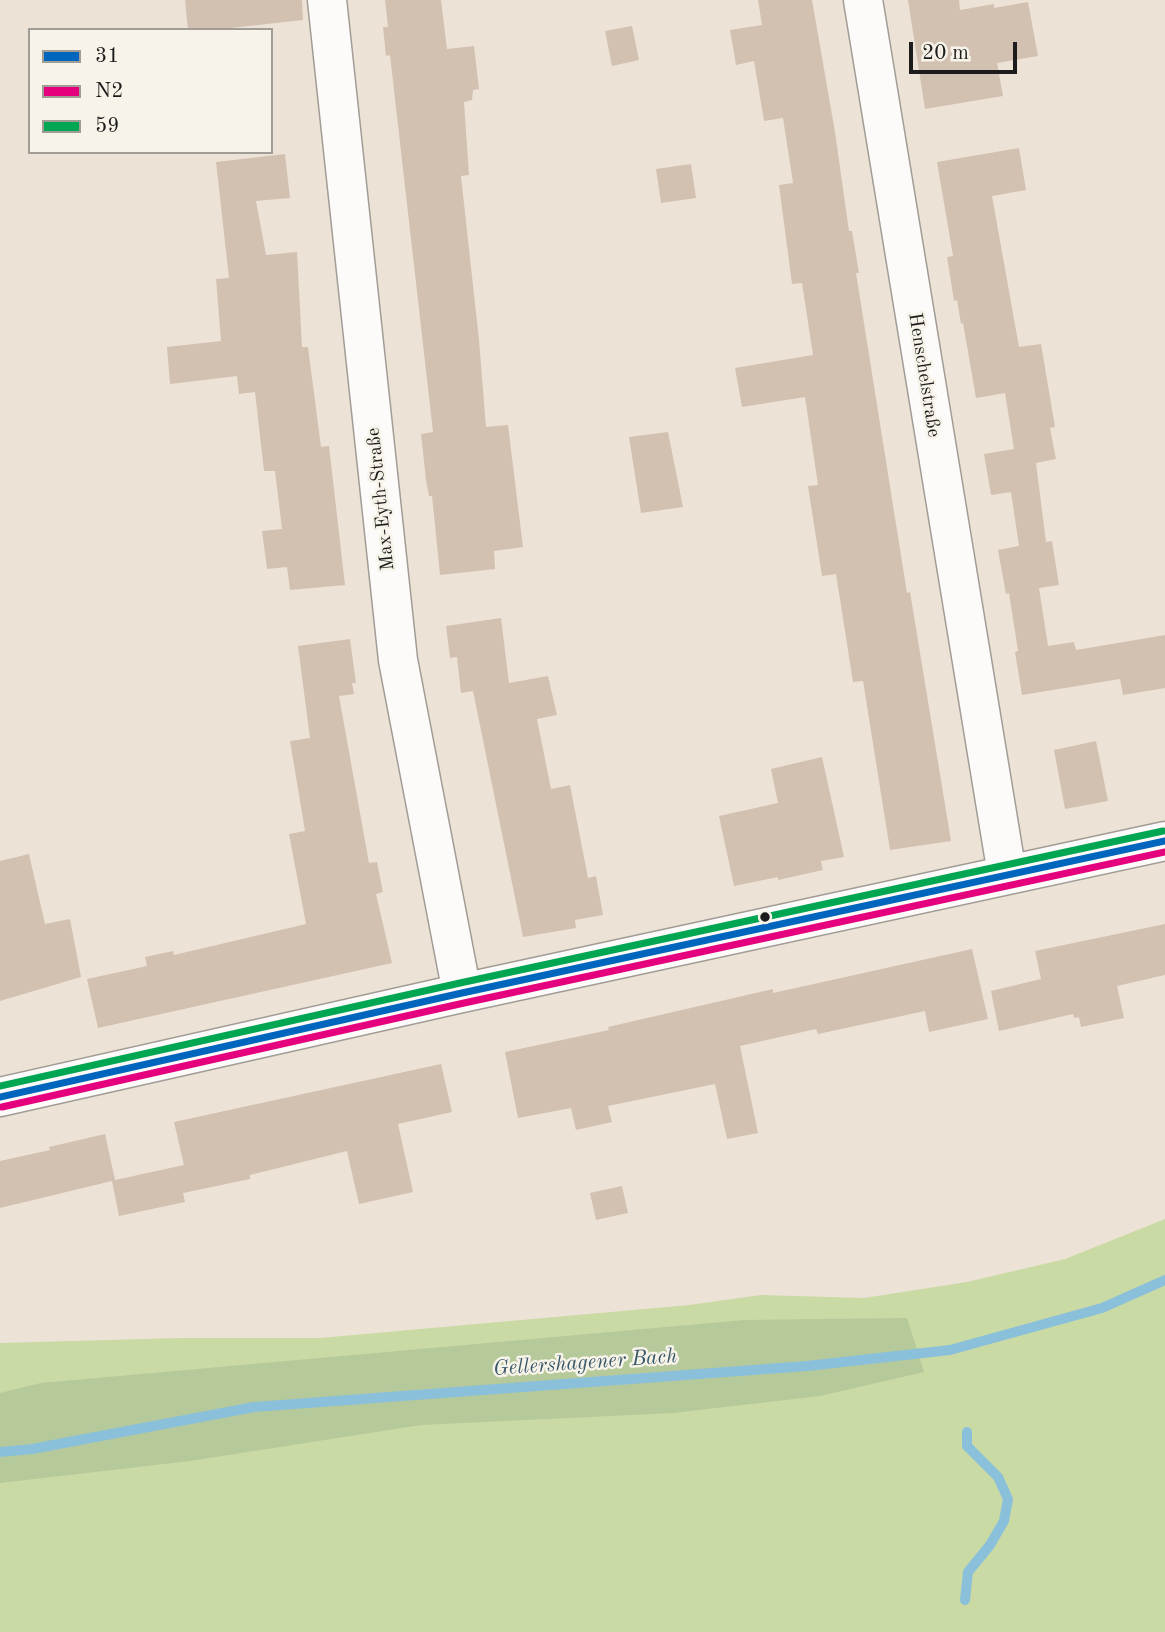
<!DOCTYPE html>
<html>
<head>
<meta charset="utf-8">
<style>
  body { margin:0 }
  #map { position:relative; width:1165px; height:1632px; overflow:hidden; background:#ece3d6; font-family:"Old Standard TT",serif }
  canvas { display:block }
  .legend { position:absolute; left:28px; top:28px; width:245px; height:126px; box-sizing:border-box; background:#f7f3e8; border:2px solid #9f9d96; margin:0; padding:9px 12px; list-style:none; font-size:21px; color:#1c1c1c }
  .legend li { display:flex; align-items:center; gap:14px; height:35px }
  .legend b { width:35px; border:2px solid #9f9d96 }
  .scale { position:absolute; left:909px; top:42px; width:108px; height:32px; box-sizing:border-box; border:4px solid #1c1c1c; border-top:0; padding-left:9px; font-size:21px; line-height:24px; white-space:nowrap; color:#1c1c1c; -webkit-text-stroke:5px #f7f3e8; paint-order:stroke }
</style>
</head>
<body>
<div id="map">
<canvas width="1165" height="1632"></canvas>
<ul class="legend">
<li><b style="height:9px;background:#0065bd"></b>31</li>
<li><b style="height:9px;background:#e5007d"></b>N2</li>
<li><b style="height:9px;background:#00a651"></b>59</li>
</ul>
<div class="scale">20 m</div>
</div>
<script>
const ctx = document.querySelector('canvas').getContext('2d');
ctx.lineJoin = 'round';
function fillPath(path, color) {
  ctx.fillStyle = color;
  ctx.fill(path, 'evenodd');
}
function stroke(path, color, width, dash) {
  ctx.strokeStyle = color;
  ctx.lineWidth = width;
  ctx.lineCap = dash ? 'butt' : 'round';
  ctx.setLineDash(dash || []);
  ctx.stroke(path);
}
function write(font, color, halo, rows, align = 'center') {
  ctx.font = font + ' "Old Standard TT",serif';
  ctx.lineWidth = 5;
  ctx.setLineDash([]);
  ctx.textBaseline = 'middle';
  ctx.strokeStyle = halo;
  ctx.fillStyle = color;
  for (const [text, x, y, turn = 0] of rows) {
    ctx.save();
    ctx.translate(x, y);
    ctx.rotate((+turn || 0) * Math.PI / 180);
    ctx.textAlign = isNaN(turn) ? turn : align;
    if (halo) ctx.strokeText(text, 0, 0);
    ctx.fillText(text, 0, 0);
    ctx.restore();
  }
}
const green = new Path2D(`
  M 1165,1219 L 1165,1632 L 0,1632 L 0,1343 L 180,1338 L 320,1338 L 689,1305 L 761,1295 L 864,1298 L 967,1282 L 1065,1259 Z`);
const forest = new Path2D(`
  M 907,1318 L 924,1372 L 820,1396 L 673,1413 L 421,1425 L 190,1461 L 0,1483 L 0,1393 L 41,1383 L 744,1320 Z`);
const stream = new Path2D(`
  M 0,1452 L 32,1449 L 254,1407 L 807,1366 L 950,1350 L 1102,1308 L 1165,1280
  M 965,1600 L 968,1572 L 990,1545 L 1004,1521 L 1008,1499 L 998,1477 L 967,1446 L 967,1432`);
const building = new Path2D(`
  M 185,0 L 302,0 L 303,20 L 213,30 L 188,30 Z
  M 385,0 L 441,0 L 447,49 L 474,46 L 479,89 L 473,90 L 472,100 L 464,102 L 469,175 L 461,176 L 479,340 L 486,427 L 508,425 L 523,547 L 494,551 L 495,569 L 440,575 L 432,496 L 429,496 L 426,480 L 421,434 L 433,432 L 390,55 L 386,56 L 383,27 L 388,27 Z
  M 758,0 L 812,0 L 835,132 L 849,231 L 852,231 L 859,273 L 856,273 L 907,593 L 910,592 L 951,841 L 890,850 L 863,681 L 853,682 L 836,574 L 822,576 L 808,486 L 818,485 L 805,397 L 742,407 L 735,368 L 813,355 L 802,283 L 792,284 L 779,185 L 793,183 L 783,118 L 764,121 L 754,61 L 736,65 L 730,30 L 762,25 Z
  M 908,0 L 959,0 L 960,10 L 994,4 L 994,8 L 1028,2 L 1038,56 L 997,63 L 1003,96 L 925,109 Z
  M 632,26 L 639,60 L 612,66 L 605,31 Z
  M 1019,148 L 1026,190 L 992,196 L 1019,347 L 1041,344 L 1055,427 L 1050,428 L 1056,459 L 1036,463 L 1046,542 L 1052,541 L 1059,585 L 1039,588 L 1048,646 L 1074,642 L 1076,650 L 1165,635 L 1165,688 L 1123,695 L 1120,679 L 1022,695 L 1015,652 L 1018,651 L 1009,593 L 1006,594 L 998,550 L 1019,546 L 1011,492 L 991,495 L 984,454 L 1014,449 L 1005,393 L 976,398 L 963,323 L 961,324 L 957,300 L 954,301 L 947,257 L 953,256 L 937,162 Z
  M 285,154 L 290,198 L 256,201 L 266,255 L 297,252 L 302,347 L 308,347 L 321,447 L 329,446 L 345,585 L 290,590 L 287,567 L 267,569 L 262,531 L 282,529 L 275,471 L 264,471 L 255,392 L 239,394 L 237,376 L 170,384 L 167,347 L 221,341 L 216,279 L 229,278 L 216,162 Z
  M 691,164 L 696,198 L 661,203 L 656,169 Z
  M 668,432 L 683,507 L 641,513 L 629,437 Z
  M 501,618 L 509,683 L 548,676 L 557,715 L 537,719 L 551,789 L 570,785 L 588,878 L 596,876 L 603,915 L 575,920 L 576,928 L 523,937 L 473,691 L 461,693 L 457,657 L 450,658 L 446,626 Z
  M 350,639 L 356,683 L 352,683 L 354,694 L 339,696 L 369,863 L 377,862 L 383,892 L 376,894 L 392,963 L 98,1028 L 87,979 L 147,966 L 145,957 L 173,951 L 174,955 L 306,924 L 289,834 L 305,831 L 290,741 L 310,738 L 298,646 Z
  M 1096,741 L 1108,801 L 1065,809 L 1054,750 Z
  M 822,757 L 844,857 L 821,861 L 823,870 L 778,880 L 778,877 L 734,886 L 719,816 L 778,803 L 771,769 Z
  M 29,854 L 45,924 L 70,919 L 81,977 L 0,1001 L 0,861 Z
  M 1165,924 L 1165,975 L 1117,986 L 1124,1018 L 1081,1027 L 1079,1017 L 1074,1018 L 1073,1014 L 999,1031 L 991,991 L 1041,979 L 1035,951 Z
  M 972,949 L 988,1019 L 929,1032 L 925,1011 L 818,1034 L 816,1029 L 740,1046 L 758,1133 L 727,1139 L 715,1084 L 608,1106 L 612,1122 L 576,1130 L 571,1108 L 518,1118 L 505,1052 L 609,1030 L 608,1027 L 773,989 L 773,993 Z
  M 441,1064 L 452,1112 L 398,1124 L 413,1192 L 359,1204 L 347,1151 L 250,1175 L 250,1179 L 183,1193 L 185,1202 L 119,1216 L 112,1181 L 0,1208 L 0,1161 L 50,1150 L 49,1147 L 105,1134 L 115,1180 L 184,1165 L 174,1122 Z
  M 622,1186 L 628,1213 L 596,1220 L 590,1193 Z`);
const minor = new Path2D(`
  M 327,0 L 398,660 L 462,993
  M 863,0 L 1007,874
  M 0,1097 L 462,993 L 1165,841`);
const bus1 = new Path2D(`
  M 0,1097 L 462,993 L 1165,841`);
const bus2 = new Path2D(`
  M 2,1107 L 464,1003 L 1165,852`);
const bus3 = new Path2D(`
  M 0,1086 L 460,983 L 1163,831`);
const markers = [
  [765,917,6,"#1c1c1c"]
];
const streetNames = [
  ["Henschelstraße",924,375,81],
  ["Max-Eyth-Straße",381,499,-96]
];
const waterNames = [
  ["Gellershagener Bach",585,1363,-4]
];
fillPath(green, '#cadaa4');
fillPath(forest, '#b6c99b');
stroke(stream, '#8bc0da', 10);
fillPath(building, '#d2c1b1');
stroke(minor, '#a19c95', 41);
stroke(minor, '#fcfbf9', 38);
stroke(bus1, '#0065bd', 7);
stroke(bus2, '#e5007d', 7);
stroke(bus3, '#00a651', 7);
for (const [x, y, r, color] of markers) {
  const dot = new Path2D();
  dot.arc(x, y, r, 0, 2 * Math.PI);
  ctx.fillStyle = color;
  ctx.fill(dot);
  stroke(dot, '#f7f3e8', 2.5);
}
write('19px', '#1c1c1c', '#f7f3e8', streetNames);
write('italic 21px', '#385869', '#f7f3e8', waterNames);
</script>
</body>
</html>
